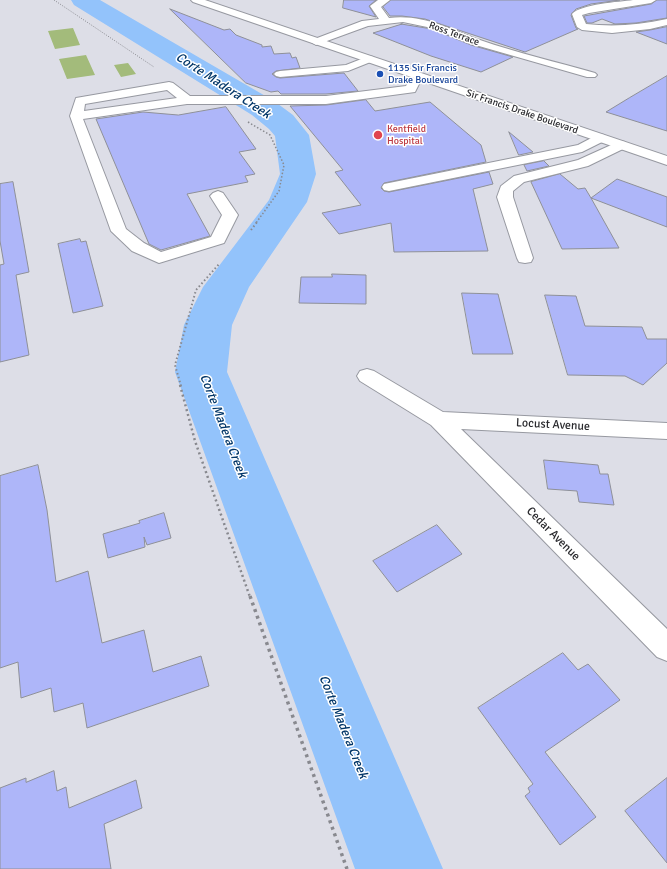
<!DOCTYPE html>
<html>
<head>
<meta charset="utf-8">
<style>
  body { margin:0 }
  canvas { display:block; background:#dddee7 }
</style>
</head>
<body>
<canvas width="667" height="869"></canvas>
<script>
const ctx = document.querySelector('canvas').getContext('2d');
ctx.lineJoin = 'round';
function fillPath(path, color) {
  ctx.fillStyle = color;
  ctx.fill(path, 'evenodd');
}
function stroke(path, color, width, dash) {
  ctx.strokeStyle = color;
  ctx.lineWidth = width;
  ctx.lineCap = dash ? 'butt' : 'round';
  ctx.setLineDash(dash || []);
  ctx.stroke(path);
}
function write(font, color, halo, rows, align = 'center') {
  ctx.font = font + ' Signika,sans-serif';
  ctx.lineWidth = 3;
  ctx.setLineDash([]);
  ctx.textBaseline = 'middle';
  ctx.strokeStyle = halo;
  ctx.fillStyle = color;
  for (const [text, x, y, turn = 0] of rows) {
    ctx.save();
    ctx.translate(x, y);
    ctx.rotate((+turn || 0) * Math.PI / 180);
    ctx.textAlign = isNaN(turn) ? turn : align;
    if (halo) ctx.strokeText(text, 0, 0);
    ctx.fillText(text, 0, 0);
    ctx.restore();
  }
}
const green = new Path2D(`
  M 73,28 L 80,45 L 55,49 L 48,31 Z
  M 86,55 L 95,75 L 67,79 L 59,59 Z
  M 128,63 L 136,74 L 121,77 L 114,65 Z`);
const river = new Path2D(`
  M 71,0 L 100,0 L 274,101 L 293,115 L 309,135 L 316,174 L 307,202 L 249,287 L 232,325 L 227,372 L 443,869 L 355,869 L 175,372 L 184,325 L 203,287 L 269,200 L 280,174 L 275,136 L 269,129 L 252,115 L 74,5 Z`);
const building = new Path2D(`
  M 344,0 L 376,0 L 369,6 L 376,17 L 343,8 Z
  M 391,0 L 620,0 L 591,4 L 576,9 L 571,15 L 576,28 L 578,29 L 525,52 L 425,19 L 402,16 L 390,16 L 383,7 Z
  M 657,0 L 667,0 L 667,18 L 636,23 L 615,24 L 602,19 L 592,23 L 587,23 L 584,16 L 651,4 Z
  M 170,9 L 224,30 L 230,29 L 236,35 L 262,45 L 262,47 L 271,46 L 274,54 L 290,53 L 292,58 L 296,57 L 300,68 L 276,71 L 272,74 L 276,77 L 280,78 L 344,73 L 358,91 L 326,94 L 281,94 L 278,91 L 271,92 L 246,83 Z
  M 401,24 L 432,29 L 471,45 L 513,57 L 481,72 L 431,56 L 373,33 L 402,24 Z
  M 667,27 L 667,44 L 636,32 L 650,30 Z
  M 667,76 L 667,131 L 606,112 L 629,98 Z
  M 366,100 L 375,111 L 430,102 L 481,145 L 486,162 L 384,183 L 381,188 L 384,191 L 389,192 L 489,172 L 493,184 L 473,189 L 488,251 L 394,252 L 391,223 L 339,234 L 322,213 L 361,205 L 335,172 L 343,170 L 290,106 L 326,105 Z
  M 226,107 L 256,149 L 239,152 L 255,174 L 245,176 L 248,182 L 187,194 L 210,236 L 161,250 L 149,244 L 96,119 L 143,112 L 178,115 Z
  M 509,132 L 533,152 L 519,155 Z
  M 544,161 L 549,166 L 527,171 L 524,165 Z
  M 560,174 L 578,189 L 585,188 L 591,198 L 617,179 L 667,197 L 667,227 L 591,198 L 619,248 L 562,249 L 531,182 Z
  M 13,182 L 29,272 L 16,275 L 29,355 L 0,362 L 0,265 L 4,264 L 0,241 L 0,184 Z
  M 80,239 L 81,242 L 86,241 L 103,306 L 73,313 L 58,244 Z
  M 332,274 L 366,275 L 366,304 L 299,303 L 301,277 L 332,277 Z
  M 462,293 L 498,294 L 513,354 L 473,354 Z
  M 545,295 L 576,296 L 585,326 L 642,327 L 647,339 L 667,339 L 667,363 L 643,385 L 625,376 L 568,375 Z
  M 544,460 L 598,465 L 600,474 L 608,474 L 614,505 L 579,502 L 577,491 L 548,489 Z
  M 38,465 L 47,510 L 56,582 L 88,571 L 102,643 L 144,630 L 153,672 L 201,656 L 209,686 L 87,728 L 83,703 L 54,712 L 51,688 L 21,698 L 18,662 L 0,668 L 0,476 Z
  M 164,513 L 171,538 L 147,545 L 144,537 L 145,547 L 108,558 L 103,534 L 140,523 L 139,521 Z
  M 437,525 L 462,554 L 397,592 L 373,561 Z
  M 563,653 L 578,670 L 588,664 L 620,700 L 545,752 L 596,817 L 560,845 L 525,796 L 530,792 L 528,788 L 533,784 L 478,708 Z
  M 54,771 L 57,791 L 66,787 L 69,808 L 136,780 L 142,808 L 104,824 L 111,869 L 0,869 L 0,788 L 26,778 L 26,782 Z
  M 667,778 L 667,863 L 625,811 Z`);
const pathFar4 = new Path2D(`
  M 54,0 L 154,67`);
const pathFar3 = new Path2D(`
  M 248,122 L 270,135 L 284,165 L 279,191 L 256,223`);
const pathFar2 = new Path2D(`
  M 251,230 L 257,222
  M 181,386 L 175,365 L 196,290 L 220,263`);
const pathFar1 = new Path2D(`
  M 180,385 L 195,441 L 250,597`);
const path = new Path2D(`
  M 250,596 L 347,869`);
const minor = new Path2D(`
  M 378,0 L 390,0 L 381,7 L 389,18 C 424,14 448,29 480,40 C 517,53 557,62 595,73 L 597,75 L 595,77 L 587,77 L 472,44 L 432,28 L 403,22 L 368,26 L 316,45 L 311,42 L 312,40 L 362,21 L 379,19 L 370,6 Z
  M 633,0 L 656,0 L 651,3 L 589,13 L 582,15 L 586,24 C 614,27 639,25 667,19 L 667,25 L 650,29 L 612,33 L 582,30 L 577,27 L 572,14 C 581,4 619,2 633,0 Z
  M 369,56 L 373,57 L 375,59 L 373,61 L 348,71 L 280,77 L 276,76 L 274,74 L 276,72 L 280,71 L 346,65 Z
  M 414,78 L 418,79 L 420,82 L 415,92 L 326,104 L 187,104 L 83,119 L 126,229 L 144,243 L 161,252 L 211,237 L 222,215 L 210,196 L 213,193 L 218,191 L 223,193 L 238,215 L 224,243 L 159,263 L 132,251 L 111,231 L 70,116 L 76,98 L 169,82 L 173,83 L 190,96 L 326,96 L 406,86 L 410,79 ZM 167,90 L 177,98 L 84,111 L 85,104 Z
  M 599,134 L 604,135 L 606,138 L 604,141 L 582,152 L 389,191 L 384,190 L 382,187 L 384,184 L 389,183 L 578,145 Z
  M 620,141 L 625,142 L 627,145 L 625,148 L 588,166 L 524,182 L 513,191 L 513,197 L 533,258 L 531,262 L 525,263 L 519,262 L 517,258 L 497,197 L 501,186 L 514,176 L 578,160 Z
  M 367,369 L 374,371 L 443,412 L 667,423 L 667,439 L 461,429 L 667,629 L 667,661 L 657,657 L 431,425 L 360,381 L 357,376 L 360,371 Z`);
const major = new Path2D(`
  M 191,0 L 205,0 L 667,156 L 667,165 L 193,2 Z`);
const markers = [
  [380,74,4,"#1a4fb4"],
  [378,135,5,"#e0444e"]
];
const farStreetnames = [
  ["Ross Terrace",454,34,20],
  ["Sir Francis Drake Boulevard",522,112,19]
];
const farTransitnames = [
  ["1135 Sir Francis",388,68],
  ["Drake Boulevard",388,80]
];
const farHealthnames = [
  ["Kentfield",387,129],
  ["Hospital",387,141]
];
const streetNames = [
  ["Locust Avenue",553,425,3],
  ["Cedar Avenue",553,534,45]
];
const waterNames = [
  ["Corte Madera Creek",223,86,33],
  ["Corte Madera Creek",223,426,69],
  ["Corte Madera Creek",343,727,68]
];
fillPath(green, '#a3bb7b');
fillPath(river, '#93c3fb');
fillPath(building, '#aeb6f9');
stroke(building, '#8e9098', 1);
stroke(minor, '#9799a1', 2);
stroke(major, '#9799a1', 2);
stroke(pathFar4, '#88898f', 1, [1, 1.5]);
stroke(pathFar3, '#88898f', 1.5, [1.5, 2]);
stroke(pathFar2, '#88898f', 2, [1.5, 2.5]);
stroke(pathFar1, '#88898f', 2.5, [2, 3]);
stroke(path, '#88898f', 3.5, [3, 4]);
fillPath(minor, '#fff');
fillPath(major, '#fff');
for (const [x, y, r, color] of markers) {
  const dot = new Path2D();
  dot.arc(x, y, r, 0, 2 * Math.PI);
  ctx.fillStyle = color;
  ctx.fill(dot);
  stroke(dot, '#fff', 1.5);
}
write('10px', '#2a2a2e', '#fff', farStreetnames);
write('10px', '#164399', '#fff', farTransitnames, 'left');
write('10px', '#be3a42', '#fff', farHealthnames, 'left');
write('12px', '#2a2a2e', '#fff', streetNames);
write('italic 13px', '#023668', '#fff', waterNames);
</script>
</body>
</html>
